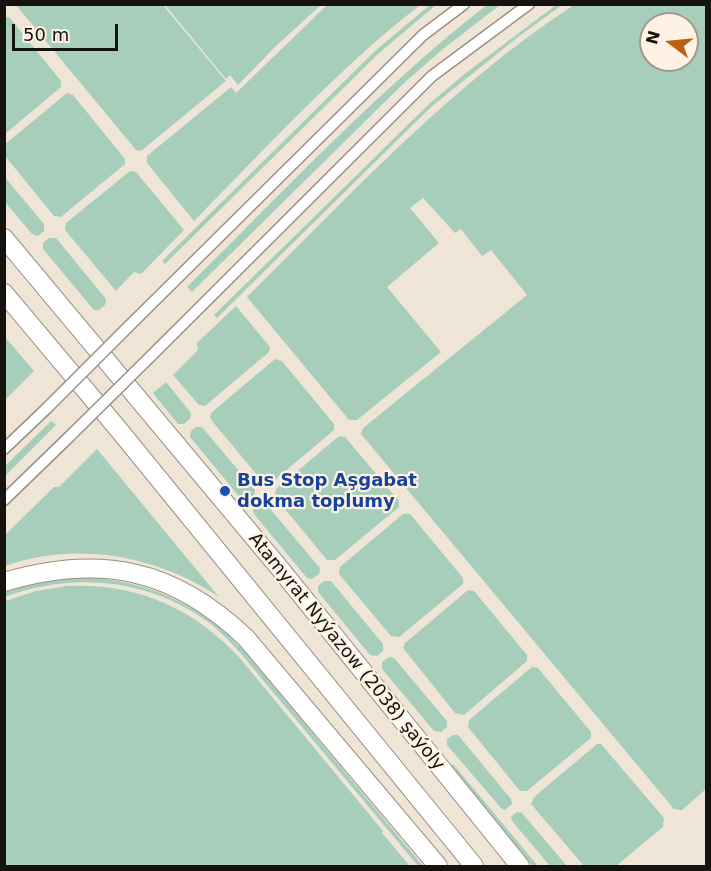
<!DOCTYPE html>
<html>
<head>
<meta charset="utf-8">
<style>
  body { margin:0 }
  #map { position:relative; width:711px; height:871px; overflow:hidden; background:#efe5d6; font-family:"DejaVu Sans",sans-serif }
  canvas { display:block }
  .frame { position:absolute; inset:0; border:6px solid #16130e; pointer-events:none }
  .north { position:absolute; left:639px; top:12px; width:60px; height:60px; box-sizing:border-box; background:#fdf2e3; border:2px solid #a1998e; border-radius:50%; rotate:286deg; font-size:16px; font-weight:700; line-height:24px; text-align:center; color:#16130e }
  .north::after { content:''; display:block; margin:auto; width:21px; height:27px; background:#bc5f11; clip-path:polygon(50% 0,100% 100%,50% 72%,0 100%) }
  .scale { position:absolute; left:12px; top:24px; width:106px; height:27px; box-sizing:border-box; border:3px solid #16130e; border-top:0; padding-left:8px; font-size:18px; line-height:21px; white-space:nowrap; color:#16130e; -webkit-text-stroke:4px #fdf2e3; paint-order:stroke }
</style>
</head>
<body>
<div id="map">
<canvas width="711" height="871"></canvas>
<div class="frame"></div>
<div class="north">N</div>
<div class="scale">50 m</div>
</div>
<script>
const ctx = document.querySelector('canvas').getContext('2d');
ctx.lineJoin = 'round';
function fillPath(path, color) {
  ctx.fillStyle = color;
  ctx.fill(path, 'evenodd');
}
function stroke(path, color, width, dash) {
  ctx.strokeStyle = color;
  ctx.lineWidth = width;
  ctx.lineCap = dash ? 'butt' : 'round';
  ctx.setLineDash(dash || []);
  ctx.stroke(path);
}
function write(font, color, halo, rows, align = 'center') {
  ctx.font = font + ' "DejaVu Sans",sans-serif';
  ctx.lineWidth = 4.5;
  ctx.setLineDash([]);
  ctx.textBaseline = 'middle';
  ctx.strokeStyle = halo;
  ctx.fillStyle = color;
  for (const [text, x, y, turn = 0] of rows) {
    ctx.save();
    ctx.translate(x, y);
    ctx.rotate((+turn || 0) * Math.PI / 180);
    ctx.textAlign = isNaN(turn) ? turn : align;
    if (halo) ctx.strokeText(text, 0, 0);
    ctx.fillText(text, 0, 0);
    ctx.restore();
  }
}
const green = new Path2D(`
  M 431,4 L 436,5 L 378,54 L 165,264 L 162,261 L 375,51 Z
  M 488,4 L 500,5 L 443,49 L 404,83 L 192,292 L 187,287 C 285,190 379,89 488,4 Z
  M 16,5 L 163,5 L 226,81 L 141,151 L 136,150 Z
  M 165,5 L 321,5 L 277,45 L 238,85 L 230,75 L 226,79 Z
  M 327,5 L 420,5 C 338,69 267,147 194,221 L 147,163 L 147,156 L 231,87 L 236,93 Z
  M 556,5 L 562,5 L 518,37 L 431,107 L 217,318 L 214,315 L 429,104 L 467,72 Z
  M 574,5 L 706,5 L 706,789 L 682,810 L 674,809 L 361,434 L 363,428 L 527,295 L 491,250 L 482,256 L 461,229 L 455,233 L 423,198 L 410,208 L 439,243 L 387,287 L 441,352 L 357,420 L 349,420 L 247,297 C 351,194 451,85 574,5 ZM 651,24 L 687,24 L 687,60 L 651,60 Z
  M 5,17 L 9,17 L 61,81 L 61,87 L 5,134 Z
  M 67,93 L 73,95 L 125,159 L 125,164 L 61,217 L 54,216 L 5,156 L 4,145 Z
  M 130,171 L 136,172 L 184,230 L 141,274 L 134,272 L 116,291 L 65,230 L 66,223 Z
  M 4,176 L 44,224 L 44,231 L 38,236 L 32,234 L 5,202 Z
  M 49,238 L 56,238 L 106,299 L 105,305 L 99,310 L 94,310 L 43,249 L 43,243 Z
  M 236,306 L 270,347 L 269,352 L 205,406 L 199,405 L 173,375 L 198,350 L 197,343 Z
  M 4,336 L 34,371 L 5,400 L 4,400 Z
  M 275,359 L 282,361 L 334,424 L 334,430 L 271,483 L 263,482 L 212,421 L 210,417 L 212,412 Z
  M 166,382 L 191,413 L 190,419 L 184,424 L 178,424 L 153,393 Z
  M 51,421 L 56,425 L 5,476 L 5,466 Z
  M 196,427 L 202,427 L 255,490 L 254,497 L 249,501 L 242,500 L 190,437 L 191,431 Z
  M 339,436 L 345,437 L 399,501 L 399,507 L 335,560 L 327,560 L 275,497 L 276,489 Z
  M 97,449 L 219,597 C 156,555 77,541 5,566 L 5,535 L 54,487 L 59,487 Z
  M 260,503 L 266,504 L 320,568 L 319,574 L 312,579 L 307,578 L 254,514 L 253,509 Z
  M 403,514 L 410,514 L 463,578 L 463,584 L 399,637 L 391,636 L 339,574 L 340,567 Z
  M 83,577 C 149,581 199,603 245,652 L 423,866 L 418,866 L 242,655 C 232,644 223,634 212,625 C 152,579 74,571 5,597 L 4,592 L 34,583 Z
  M 324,581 L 331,581 L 383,644 L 383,651 L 377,656 L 370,655 L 318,592 L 318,586 Z
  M 67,586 C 136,583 192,607 239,657 L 383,831 L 382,833 L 410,866 L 5,866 L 5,601 L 36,591 Z
  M 468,590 L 474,591 L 527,655 L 527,661 L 464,715 L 455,713 L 403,648 L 405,643 Z
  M 389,657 L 394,658 L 447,721 L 447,727 L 441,732 L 434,731 L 382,669 L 382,662 Z
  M 532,667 L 538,668 L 591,732 L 591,738 L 527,791 L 520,791 L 468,727 L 469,720 Z
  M 453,735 L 458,735 L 511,799 L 512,804 L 505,810 L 501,808 L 447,745 L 447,739 Z
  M 597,744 L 601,744 L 664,818 L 663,827 L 616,866 L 584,866 L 531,804 L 534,797 Z
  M 453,764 L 538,866 L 533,866 L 450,767 Z
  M 517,812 L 522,813 L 567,866 L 550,866 L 512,821 L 511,817 Z`);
const street = new Path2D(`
  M 128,327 L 423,35 L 464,4
  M 151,356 L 432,76 L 529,4
  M 4,449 L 46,409
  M 4,500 L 69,437`);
const primary = new Path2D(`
  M 4,238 L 277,565 L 520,866
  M 4,293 L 119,430 L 474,866
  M 4,582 C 100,554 173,568 246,638 L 438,866`);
const streetBridge = new Path2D(`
  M 46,409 L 128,327
  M 69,437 L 151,356`);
const markers = [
  [225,491,6,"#1a4fb4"]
];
const transitNames = [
  ["Bus Stop Aşgabat",237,481],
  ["dokma toplumy",237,502]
];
const streetNames = [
  ["Atamyrat Nyýazow (2038) şaýoly",346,652,51]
];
fillPath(green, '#a7cebb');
stroke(street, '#999082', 13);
stroke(primary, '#999082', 20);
stroke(street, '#fff', 10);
stroke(primary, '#fff', 18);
stroke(streetBridge, '#999082', 13, []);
stroke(streetBridge, '#fff', 10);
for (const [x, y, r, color] of markers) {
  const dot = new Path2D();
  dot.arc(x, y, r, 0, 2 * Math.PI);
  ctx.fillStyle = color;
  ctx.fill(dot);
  stroke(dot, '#fdf2e3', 2);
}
write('bold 18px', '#164399', '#fdf2e3', transitNames, 'left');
write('18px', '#16130e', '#fdf2e3', streetNames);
</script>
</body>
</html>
